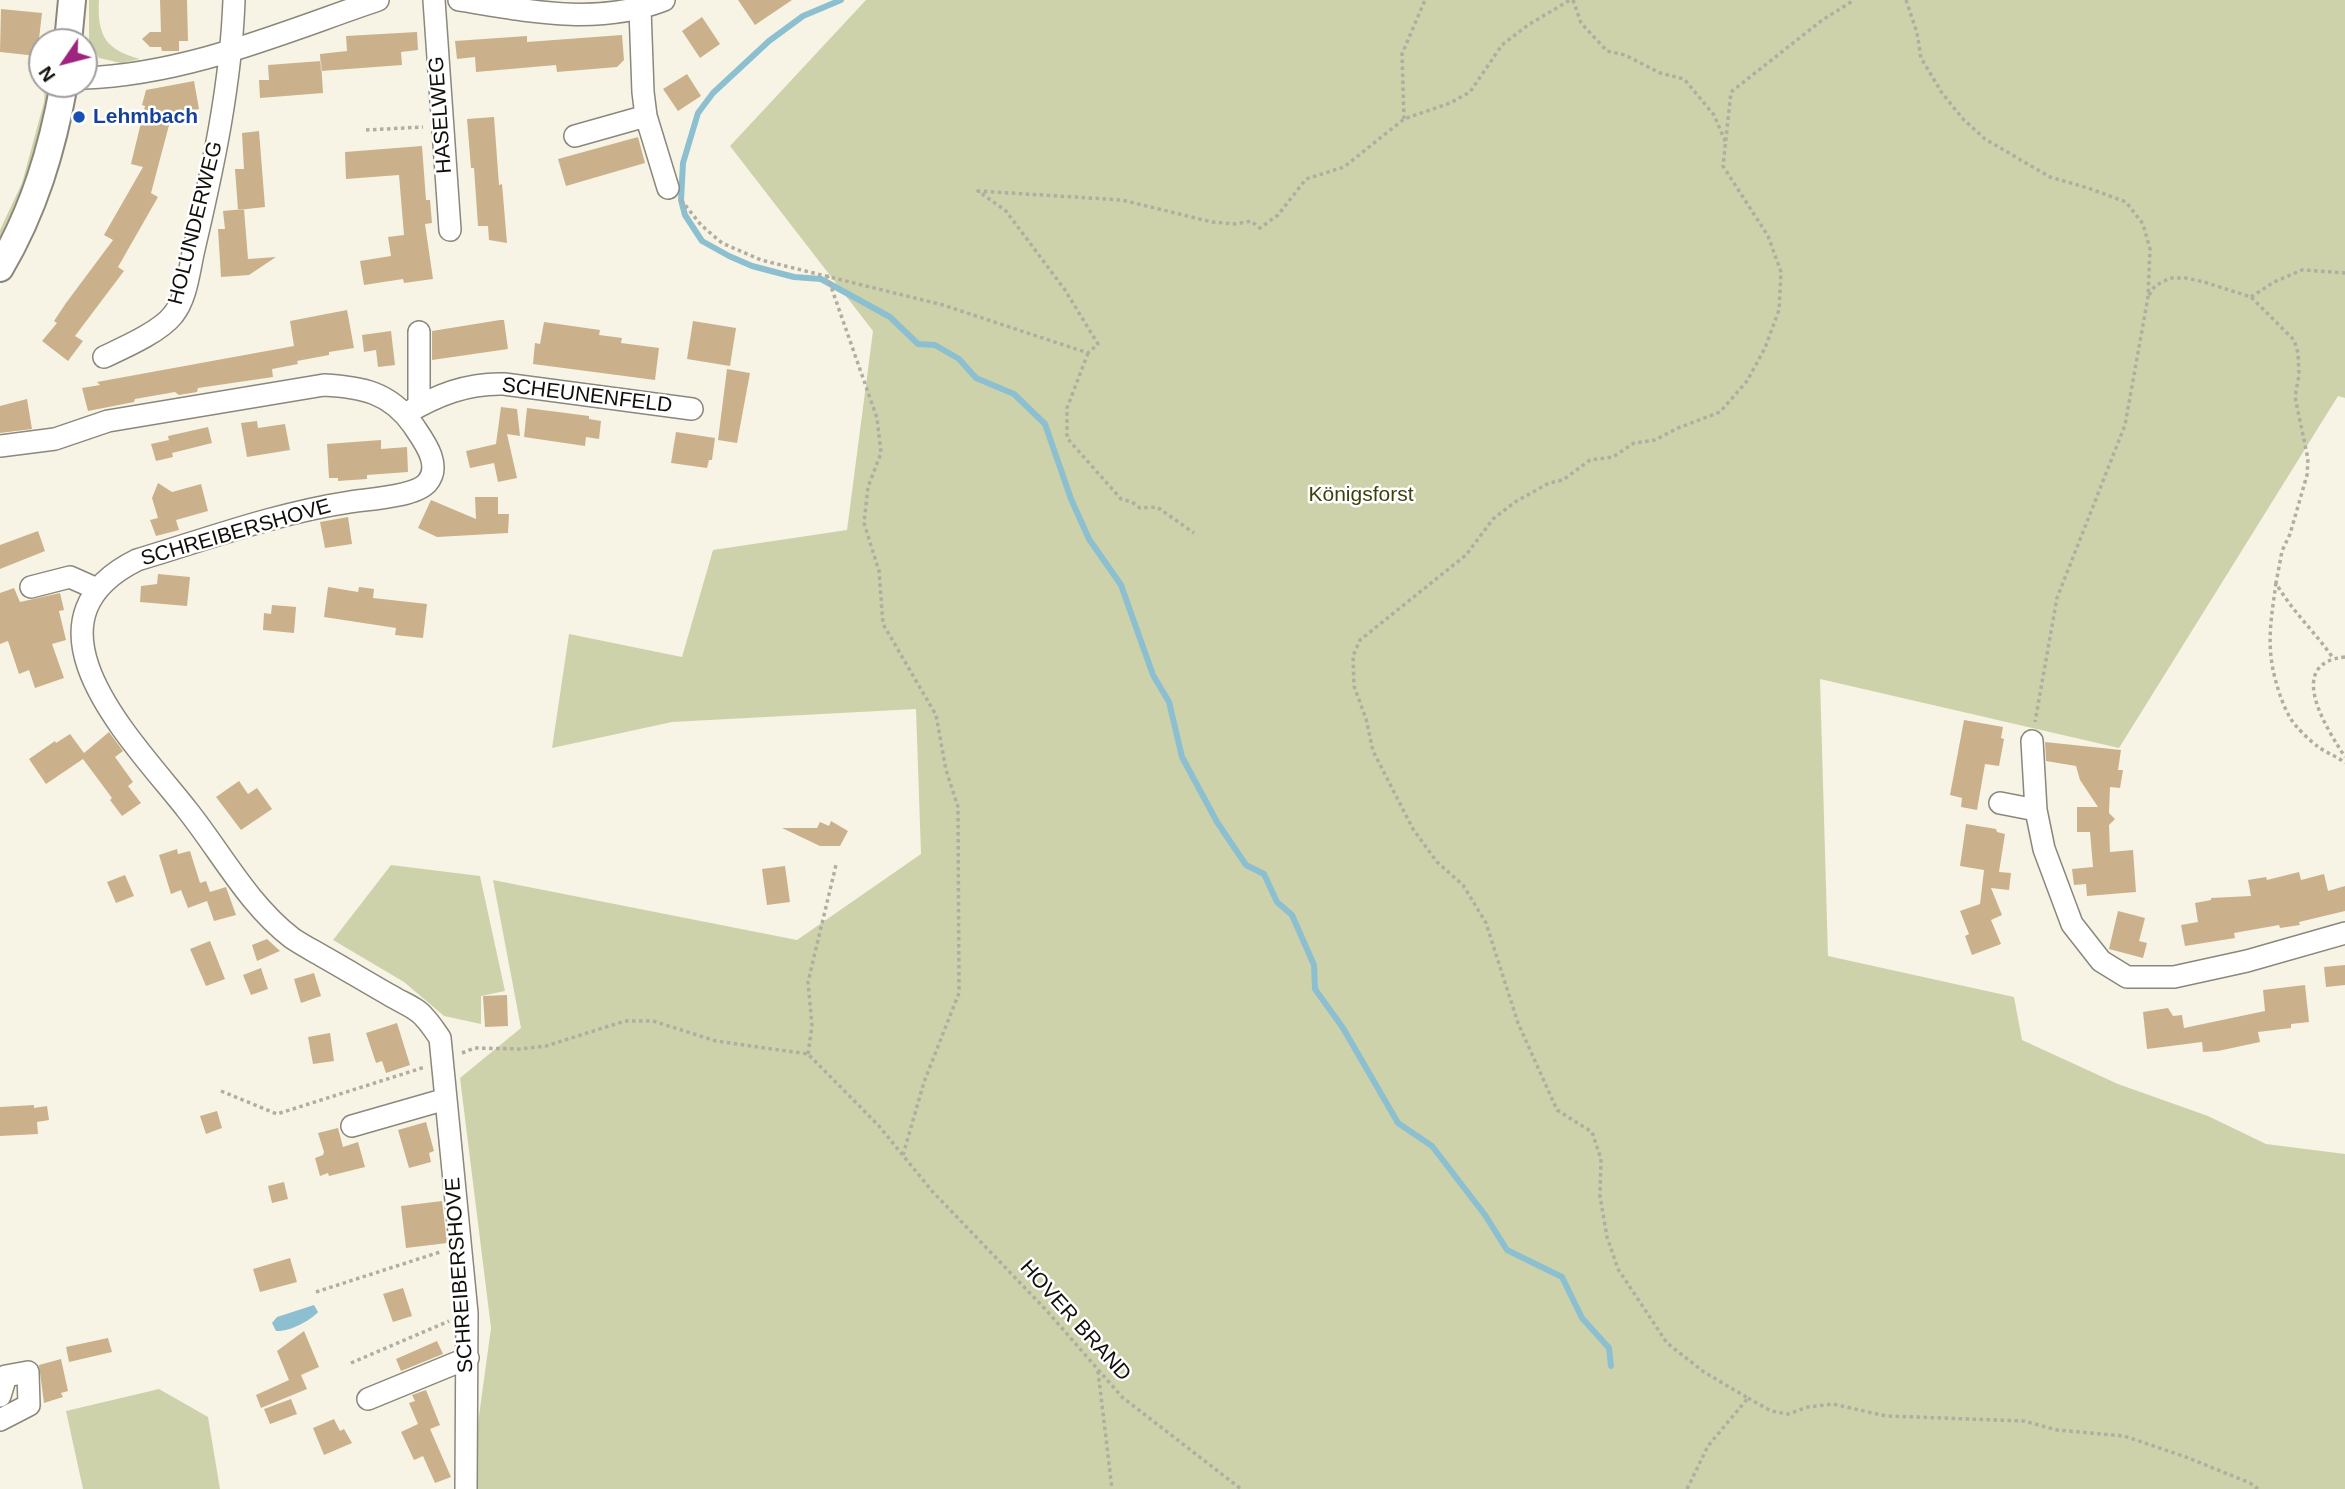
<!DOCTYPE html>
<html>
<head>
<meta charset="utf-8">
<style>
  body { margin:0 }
  #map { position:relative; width:2345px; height:1489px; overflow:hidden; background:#f8f4e5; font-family:Arial,sans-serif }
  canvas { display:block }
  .north { position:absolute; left:28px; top:28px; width:70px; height:70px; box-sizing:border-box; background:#fff; border:2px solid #a09f9d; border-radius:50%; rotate:235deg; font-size:19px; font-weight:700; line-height:28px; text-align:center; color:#110f0a }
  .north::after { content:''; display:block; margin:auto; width:24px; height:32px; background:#9d257f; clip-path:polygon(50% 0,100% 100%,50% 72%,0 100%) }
</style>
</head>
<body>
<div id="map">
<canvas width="2345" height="1489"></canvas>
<div class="north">N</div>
</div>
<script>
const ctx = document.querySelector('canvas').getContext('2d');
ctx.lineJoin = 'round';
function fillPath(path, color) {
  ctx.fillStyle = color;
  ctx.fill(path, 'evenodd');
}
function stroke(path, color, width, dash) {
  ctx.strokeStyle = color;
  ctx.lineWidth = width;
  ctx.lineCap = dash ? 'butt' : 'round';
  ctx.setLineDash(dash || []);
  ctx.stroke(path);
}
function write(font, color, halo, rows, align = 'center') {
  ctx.font = font + ' Arial,sans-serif';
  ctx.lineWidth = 5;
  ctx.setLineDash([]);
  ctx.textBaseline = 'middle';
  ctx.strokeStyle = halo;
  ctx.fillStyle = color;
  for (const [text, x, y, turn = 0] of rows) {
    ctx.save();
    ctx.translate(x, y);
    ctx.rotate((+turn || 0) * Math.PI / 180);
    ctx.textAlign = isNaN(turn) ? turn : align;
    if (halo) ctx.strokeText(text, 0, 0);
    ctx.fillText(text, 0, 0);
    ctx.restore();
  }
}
const green = new Path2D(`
  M 89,0 L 99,0 C 97,36 106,50 140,59 L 121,63 L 99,58 L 89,41 Z
  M 866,0 L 2345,0 L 2345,398 L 2338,396 L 2119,748 L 1820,679 L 1828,956 L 2014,997 L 2022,1040 L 2118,1084 L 2208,1116 L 2266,1144 L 2345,1154 L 2345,1489 L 469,1489 L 491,1328 L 460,1078 L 521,1028 L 493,880 L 797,940 L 921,854 L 916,709 L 672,722 L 552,748 L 569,634 L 682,657 L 713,550 L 847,530 L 873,331 L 730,146 Z
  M 45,84 L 54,84 L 41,148 L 0,247 L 0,230 L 22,183 L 44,102 Z
  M 391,865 L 480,876 L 505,991 L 481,996 L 481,1024 L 444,1016 L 404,982 L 333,940 Z
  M 159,1389 L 208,1417 L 220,1489 L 83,1489 L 66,1411 Z`);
const water = new Path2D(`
  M 314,1305 L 318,1312 C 310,1321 289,1332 276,1331 L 272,1323 L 277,1317 Z`);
const stream = new Path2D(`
  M 841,0 L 803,16 L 769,41 L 713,93 L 698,113 L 683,163 L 681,200 L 685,215 L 702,241 L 729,256 L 752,266 L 794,277 L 821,279 L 890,317 L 918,344 L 935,345 L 959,359 L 976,378 L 1014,394 L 1045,424 L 1071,499 L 1089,539 L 1121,585 L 1153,675 L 1169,702 L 1182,757 L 1217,822 L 1246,865 L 1264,874 L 1277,902 L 1292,915 L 1314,965 L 1315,989 L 1343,1028 L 1398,1123 L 1432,1146 L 1485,1215 L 1507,1250 L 1562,1277 L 1582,1318 L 1609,1348 L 1611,1366`);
const building = new Path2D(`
  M 160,0 L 187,0 L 188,41 L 179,41 L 179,51 L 162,51 L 161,47 L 150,47 L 142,39 L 150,32 L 161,32 Z
  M 738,0 L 792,0 L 755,25 Z
  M 1,9 L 42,13 L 37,56 L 0,52 Z
  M 702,17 L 720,44 L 700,58 L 682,31 Z
  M 417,32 L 418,50 L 401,52 L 402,65 L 321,71 L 320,54 L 347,51 L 346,36 Z
  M 622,35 L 624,60 L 617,67 L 557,72 L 556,65 L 476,72 L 475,57 L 457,59 L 455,41 L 527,36 L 527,42 Z
  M 321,61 L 323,93 L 260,98 L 259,80 L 269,80 L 268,65 Z
  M 687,74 L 701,96 L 678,111 L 663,89 Z
  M 194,81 L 199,109 L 172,114 L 151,193 L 158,197 L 118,267 L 124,271 L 75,336 L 83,341 L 68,361 L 42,341 L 57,323 L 54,321 L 66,303 L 113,240 L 104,235 L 143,167 L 131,164 L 145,106 L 142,105 L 146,90 Z
  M 494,117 L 499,185 L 502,184 L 507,243 L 489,240 L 488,226 L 478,226 L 474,168 L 471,168 L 467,119 Z
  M 259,131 L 265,207 L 238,210 L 235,169 L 244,169 L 242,133 Z
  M 638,137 L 645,163 L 566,186 L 558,159 Z
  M 422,146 L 426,200 L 430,200 L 432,223 L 425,224 L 433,279 L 404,283 L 403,279 L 364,285 L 360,261 L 391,256 L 388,237 L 404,235 L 399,175 L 346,179 L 345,152 Z
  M 244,209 L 248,259 L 276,257 L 249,275 L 221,277 L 218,229 L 225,229 L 223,211 Z
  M 347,310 L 354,348 L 329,352 L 329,355 L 297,361 L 298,364 L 272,369 L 273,377 L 198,388 L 197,392 L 179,395 L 175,392 L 135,399 L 134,402 L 88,411 L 82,388 L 100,385 L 97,382 L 294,346 L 290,321 Z
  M 500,320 L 504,320 L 508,349 L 432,360 L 432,331 Z
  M 693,321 L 736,328 L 730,366 L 687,359 Z
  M 544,322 L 600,330 L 599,335 L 622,338 L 621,343 L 659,348 L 655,380 L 533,364 L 535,343 L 540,344 Z
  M 391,331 L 395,365 L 378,367 L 376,350 L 364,352 L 362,335 Z
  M 727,369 L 750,373 L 737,443 L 718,440 Z
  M 27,399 L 32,429 L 0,433 L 0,406 Z
  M 501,407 L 517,409 L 520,436 L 507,434 L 517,478 L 498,482 L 494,463 L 470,468 L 466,451 L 496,444 Z
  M 527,408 L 589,416 L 589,419 L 601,421 L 599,439 L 586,437 L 585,446 L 524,437 Z
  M 257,421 L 258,428 L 285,424 L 290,450 L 247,457 L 241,423 Z
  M 208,427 L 212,443 L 172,453 L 168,436 Z
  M 676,432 L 715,438 L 712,460 L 709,460 L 707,468 L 671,463 Z
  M 169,440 L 173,457 L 156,461 L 151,444 Z
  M 381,440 L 381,449 L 407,447 L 408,472 L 367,475 L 367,479 L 338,481 L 338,478 L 329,478 L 327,444 Z
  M 158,483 L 172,492 L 201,484 L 208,511 L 176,520 L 179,530 L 156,536 L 150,520 L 158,518 L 152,498 Z
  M 475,497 L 498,497 L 498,514 L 509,514 L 508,533 L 437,537 L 418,528 L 431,500 L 476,519 Z
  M 348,517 L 352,544 L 325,548 L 320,522 Z
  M 38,531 L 45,551 L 0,569 L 0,545 Z
  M 158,574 L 190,577 L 187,606 L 140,602 L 141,586 L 157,584 Z
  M 328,587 L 358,592 L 359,587 L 374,589 L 373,598 L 427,604 L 423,638 L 395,635 L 396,628 L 324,617 Z
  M 14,588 L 20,602 L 60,593 L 64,610 L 59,611 L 66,640 L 52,644 L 64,678 L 35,688 L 29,670 L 19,674 L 8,641 L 0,644 L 0,593 Z
  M 272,605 L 296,607 L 294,633 L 263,630 L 264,613 L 271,614 Z
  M 1964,720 L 2003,727 L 2001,738 L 2004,739 L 1999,766 L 1985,764 L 1977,810 L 1961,807 L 1962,798 L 1950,795 Z
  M 109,732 L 123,751 L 115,757 L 133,782 L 128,786 L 141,803 L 122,816 L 110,800 L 112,798 L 83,759 L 46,784 L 29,759 L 55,741 L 56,743 L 70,734 L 84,753 Z
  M 2045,742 L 2121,750 L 2118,770 L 2123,770 L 2120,788 L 2110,787 L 2109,813 L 2115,819 L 2109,825 L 2110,852 L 2133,850 L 2136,892 L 2087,896 L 2086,884 L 2074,885 L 2072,869 L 2093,867 L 2090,832 L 2077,832 L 2077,807 L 2098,807 L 2080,780 L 2076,766 L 2046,761 Z
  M 239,781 L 248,794 L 257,788 L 272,809 L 241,830 L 216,797 Z
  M 831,821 L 848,831 L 840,846 L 820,846 L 782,828 L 817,828 L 820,822 L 829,826 Z
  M 1966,824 L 1996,829 L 1997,832 L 2005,834 L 1999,872 L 2011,873 L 2009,890 L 1991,888 L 2002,915 L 1991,920 L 2001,944 L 1972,955 L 1965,936 L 1969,934 L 1960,911 L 1980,904 L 1984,870 L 1960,866 Z
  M 177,849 L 178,854 L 190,851 L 200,883 L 206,881 L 210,892 L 226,887 L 236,915 L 214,921 L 207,901 L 188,908 L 181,890 L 171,894 L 159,855 Z
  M 785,866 L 790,902 L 767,905 L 762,869 Z
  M 2299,872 L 2301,880 L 2324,874 L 2328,891 L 2345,886 L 2345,911 L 2299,922 L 2300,925 L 2280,928 L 2279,925 L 2234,933 L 2235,938 L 2185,946 L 2181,925 L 2198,922 L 2195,903 L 2211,900 L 2211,898 L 2251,896 L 2248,880 L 2266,877 L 2267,880 Z
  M 125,875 L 134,896 L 116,903 L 107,882 Z
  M 2118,911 L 2145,918 L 2139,941 L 2147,943 L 2143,958 L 2109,949 Z
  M 267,939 L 280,951 L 257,961 L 252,945 Z
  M 210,941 L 225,979 L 206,986 L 190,949 Z
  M 2345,965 L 2345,985 L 2326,987 L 2324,967 Z
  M 261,968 L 268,989 L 251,995 L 243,975 Z
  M 314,973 L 321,996 L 301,1003 L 294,979 Z
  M 2305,985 L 2309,1022 L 2291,1024 L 2291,1028 L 2258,1032 L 2260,1042 L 2218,1051 L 2203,1052 L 2202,1042 L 2147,1049 L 2143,1012 L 2168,1008 L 2173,1016 L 2182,1015 L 2184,1028 L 2265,1011 L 2263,990 Z
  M 507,995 L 508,1026 L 485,1027 L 483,996 Z
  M 397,1023 L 410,1065 L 386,1073 L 382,1061 L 376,1063 L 366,1033 Z
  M 330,1033 L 334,1061 L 313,1064 L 308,1037 Z
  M 34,1105 L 34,1108 L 47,1106 L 49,1120 L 37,1122 L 38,1134 L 0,1136 L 0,1107 Z
  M 217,1111 L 222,1128 L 206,1134 L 200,1116 Z
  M 426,1122 L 434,1151 L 429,1153 L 431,1162 L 409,1168 L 398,1130 Z
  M 338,1128 L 343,1147 L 358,1142 L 365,1167 L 329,1176 L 328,1173 L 320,1176 L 315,1158 L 323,1155 L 324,1152 L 318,1133 Z
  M 284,1182 L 288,1199 L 272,1203 L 268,1186 Z
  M 442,1201 L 447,1243 L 406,1248 L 401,1206 Z
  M 290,1258 L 297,1282 L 260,1292 L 253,1269 Z
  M 403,1288 L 412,1316 L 393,1322 L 383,1294 Z
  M 304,1331 L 319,1367 L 301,1375 L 307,1389 L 261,1408 L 256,1395 L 289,1380 L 277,1351 Z
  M 108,1338 L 112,1352 L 69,1362 L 66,1347 Z
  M 437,1341 L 443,1354 L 401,1371 L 396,1359 Z
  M 61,1359 L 68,1391 L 61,1393 L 63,1397 L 44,1403 L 39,1365 Z
  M 426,1390 L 440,1425 L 430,1429 L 451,1477 L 435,1483 L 423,1456 L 414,1460 L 401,1432 L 418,1424 L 409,1403 L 415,1401 L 412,1395 Z
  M 291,1399 L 297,1414 L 270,1424 L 264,1409 Z
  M 334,1419 L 340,1431 L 344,1429 L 352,1443 L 324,1455 L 313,1428 Z`);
const path = new Path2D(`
  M 1573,0 L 1581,23 L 1607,51 L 1625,55 L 1660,73 L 1684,79 L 1714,115 L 1726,143
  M 1906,0 L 1917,33 L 1921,58 L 1942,93 L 1963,119 L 1985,139 L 2050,177 L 2088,188 L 2126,202 L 2143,224 L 2150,249 L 2148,297 L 2125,425 L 2057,598 L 2035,722
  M 1404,119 L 1402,54 L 1425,0
  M 366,130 L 423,127
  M 681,200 L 701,225 L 722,243 L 761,260 L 943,305 L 1088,353 L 1098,344 L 1065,290 L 1006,211 L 978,191 L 1122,200 L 1212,222 L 1236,224 L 1251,221 L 1260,228 L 1278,215 L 1306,179 L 1344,167 L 1404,119 L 1450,103 L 1470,92 L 1502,45 L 1528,25 L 1570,0
  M 827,275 L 877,418 L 881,453 L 868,487 L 864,523 L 879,571 L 883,624 L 936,715 L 946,770 L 958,807 L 959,993 L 924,1082 L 903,1155
  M 2149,295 L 2155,286 L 2170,278 L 2186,278 L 2204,282 L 2251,297 L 2294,340 L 2298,353 L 2299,375 L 2295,397 L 2308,459 L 2307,475 L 2290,534 L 2282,551 L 2276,583 C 2291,610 2315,632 2333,658
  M 2251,297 L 2274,282 L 2302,270 L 2345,273
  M 1088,353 L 1067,408 L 1067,438 L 1121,499 L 1132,502 L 1140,508 L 1157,507 L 1194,533
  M 2276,583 C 2270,627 2265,651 2280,695 C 2284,706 2289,719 2298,728 C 2301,732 2313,743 2317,746 C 2326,753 2337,756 2345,763
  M 2345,657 C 2284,663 2327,729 2345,757
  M 462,1053 L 475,1048 L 520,1049 L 546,1046 L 625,1021 L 653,1021 L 716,1041 L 808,1054 L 879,1126 L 932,1191 L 1047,1311 L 1122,1397 L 1241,1489
  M 808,1054 L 812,1026 L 808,982 L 836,865
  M 221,1091 L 277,1114 L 425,1067
  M 316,1292 L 440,1252
  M 351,1363 L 449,1321
  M 1098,1371 L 1112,1489
  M 1748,1398 L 1771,1411 L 1788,1414 L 1808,1407 L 1833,1404 L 1886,1416 L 2024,1421 L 2057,1430 L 2124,1436 L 2186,1457 L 2250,1483 L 2258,1489
  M 1687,1489 L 1708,1446 L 1748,1398 L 1704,1372 L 1667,1343 L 1618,1269 L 1607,1237 L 1600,1196 L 1601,1159 L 1592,1132 L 1557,1110 L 1518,1023 L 1486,923 L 1463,885 L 1437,862 L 1413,829 L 1373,751 L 1366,719 L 1354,686 L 1353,656 L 1360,640 L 1466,555 L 1493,519 L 1515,502 L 1549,483 L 1563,480 L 1590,460 L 1613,457 L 1634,443 L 1655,440 L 1678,428 L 1720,412 L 1747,381 L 1765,348 L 1779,310 L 1781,272 L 1768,236 L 1723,166 L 1731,92 L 1821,21 L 1854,0`);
const minor = new Path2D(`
  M 434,0 L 450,230
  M 459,0 C 527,11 598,26 664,0
  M 640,9 L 643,92 L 646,116 L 668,188
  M 84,78 C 188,74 281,33 378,0
  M 575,136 L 646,116
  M 419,332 L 419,406
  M 104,357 C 123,348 160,332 173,315 C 187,298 189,270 194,249 C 213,168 231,84 234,0
  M 405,414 C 437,395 467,383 504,384 L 692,409
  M 0,446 L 55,439 L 108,421 L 324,385 C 361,387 390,392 413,425 C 423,440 443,465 427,483 C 414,497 369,499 350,502 C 277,513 207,539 137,560 C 10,623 136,744 188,811 C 222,854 248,904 292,938 C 302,945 314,951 324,957 C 347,970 370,984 393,997 C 403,1003 417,1008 424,1017 C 430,1023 435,1031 440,1038 L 467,1313 L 466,1489
  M 31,587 L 70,577 L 97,589
  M 2032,741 L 2036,810 L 2044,849 L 2072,924 L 2101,961 L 2127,977 L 2174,977 L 2247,961 L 2345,933
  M 2000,803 L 2036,810
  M 352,1126 L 446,1099
  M 0,1396 L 6,1376 L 28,1372 L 29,1405 L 0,1420
  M 368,1399 L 468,1358`);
const major = new Path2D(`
  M 68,42 L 72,0
  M 0,268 C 34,210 52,150 64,84`);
const markers = [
  [79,117,7,"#1a4fb4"]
];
const streetNames = [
  ["HASELWEG",441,115,-94],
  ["HOLUNDERWEG",196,223,-76],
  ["SCHEUNENFELD",587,396,7],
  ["SCHREIBERSHOVE",236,533,-16],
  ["SCHREIBERSHOVE",460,1275,-94],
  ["HOVER BRAND",1075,1321,48]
];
const transitNames = [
  ["Lehmbach",93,117]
];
const parkNames = [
  ["Königsforst",1361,495]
];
fillPath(green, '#ced2ab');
fillPath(water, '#8cbfd0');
stroke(stream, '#8cbfd0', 6);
fillPath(building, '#cab18b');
stroke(minor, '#8b877a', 24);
stroke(major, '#8b877a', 30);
stroke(path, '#b0ada1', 3.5, [3.5, 3.5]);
stroke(minor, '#fff', 21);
stroke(major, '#fff', 26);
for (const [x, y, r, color] of markers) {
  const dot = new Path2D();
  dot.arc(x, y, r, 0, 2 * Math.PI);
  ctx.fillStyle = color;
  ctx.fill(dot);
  stroke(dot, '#fff', 2.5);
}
write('21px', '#110f0a', '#fff', streetNames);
write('bold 21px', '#164399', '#fff', transitNames, 'left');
write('21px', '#3f410d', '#fff', parkNames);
</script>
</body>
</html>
